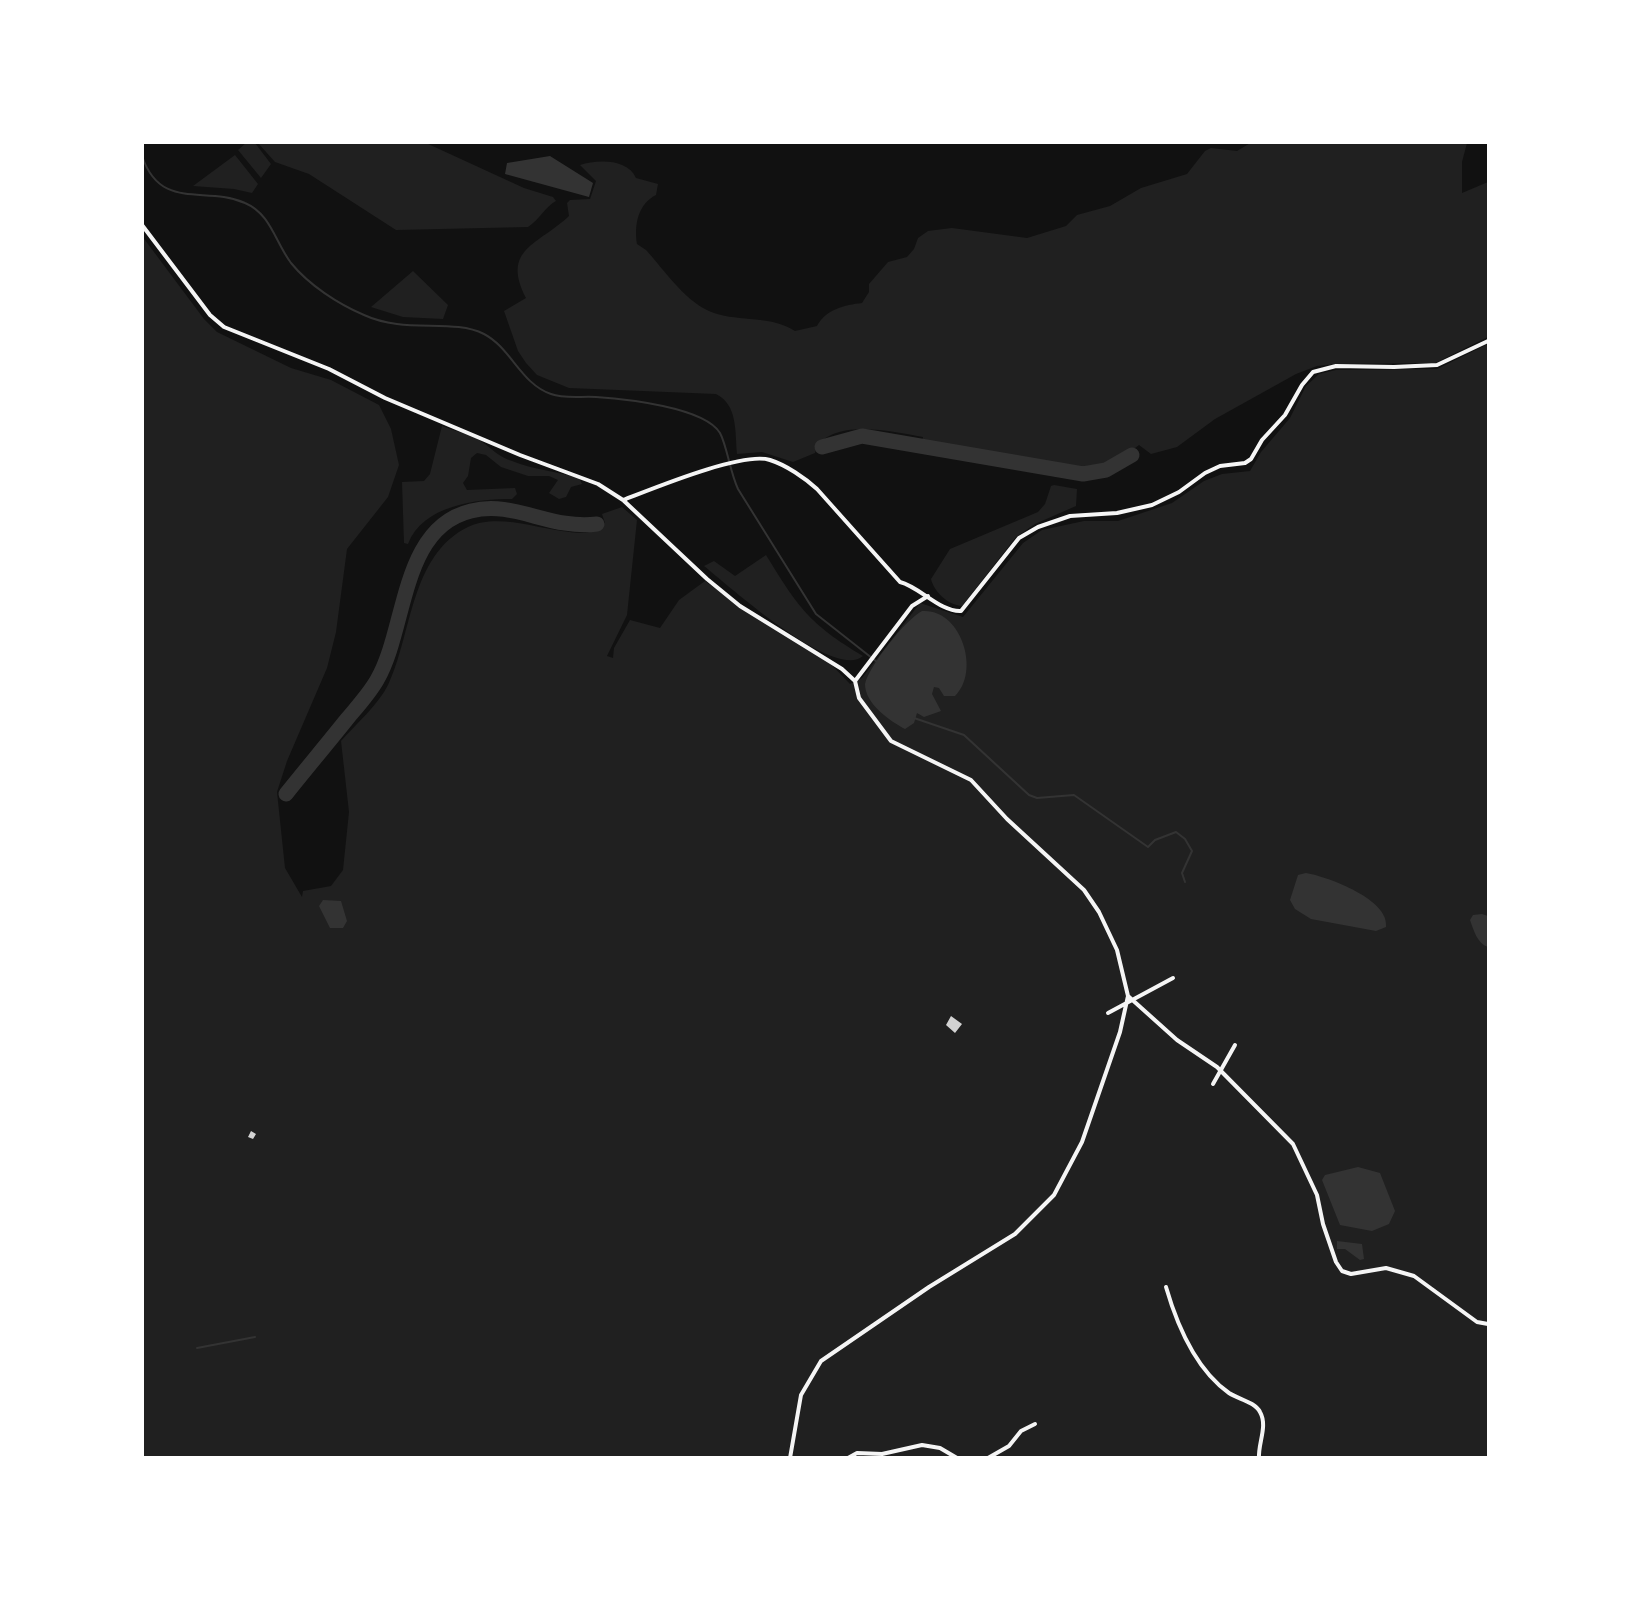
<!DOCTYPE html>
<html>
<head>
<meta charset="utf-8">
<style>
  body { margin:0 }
  #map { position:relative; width:1631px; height:1600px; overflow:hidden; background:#111; font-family:"Work Sans",sans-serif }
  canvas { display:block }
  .frame { position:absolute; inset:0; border:144px solid #fff; pointer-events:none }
</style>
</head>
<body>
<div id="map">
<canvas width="1631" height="1600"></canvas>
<div class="frame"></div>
</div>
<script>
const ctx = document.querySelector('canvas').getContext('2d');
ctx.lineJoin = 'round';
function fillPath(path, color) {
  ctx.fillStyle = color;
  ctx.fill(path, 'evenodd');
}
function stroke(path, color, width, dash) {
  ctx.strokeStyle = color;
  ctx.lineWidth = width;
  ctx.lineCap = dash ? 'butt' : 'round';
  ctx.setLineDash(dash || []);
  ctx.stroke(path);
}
const green = new Path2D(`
  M 1252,142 L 1467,143 L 1462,162 L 1462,193 L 1488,182 L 1488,337 L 1435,363 L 1336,364 L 1317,366 L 1296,374 L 1215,419 L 1177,447 L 1151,454 L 1139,445 C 1119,461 1103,472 1077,471 L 922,443 L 923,437 C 896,432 826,416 815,453 L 793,462 L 762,452 L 737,454 C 735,432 738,405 716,394 L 569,388 L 537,375 L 526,363 L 518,351 L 504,311 L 526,298 C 501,249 538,245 569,216 L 567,203 L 570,200 L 590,199 L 596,181 L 580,165 C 598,159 628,159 636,178 L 658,184 L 656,195 C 638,204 634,225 637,244 L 646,250 C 665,271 687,304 714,313 C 741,322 770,315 795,331 L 817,326 C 826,309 845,305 862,303 L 869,292 L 869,284 L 888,262 L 907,257 L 914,249 L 918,238 L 928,231 L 952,228 L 1027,238 L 1066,226 L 1077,215 L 1110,206 L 1141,188 L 1187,174 L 1205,151 L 1211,148 L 1237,151 Z
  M 246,143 L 255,143 L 271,164 L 261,178 L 238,150 Z
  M 258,143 L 426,143 L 524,188 L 553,197 L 556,201 C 546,206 539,220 528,227 L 396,230 L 309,174 L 275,162 Z
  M 235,155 L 258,184 L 252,193 L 234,189 L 193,186 Z
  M 142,236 L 204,319 L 217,332 L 291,368 L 331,380 L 379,405 L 391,429 L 399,465 L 388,497 L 347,549 L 336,632 L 327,668 L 287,761 L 277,792 L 285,868 L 302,897 L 303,891 L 331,886 L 343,870 L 349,812 L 341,741 C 356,724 378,705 388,685 C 412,635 410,555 468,527 C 496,514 532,527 562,531 C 570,532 581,534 589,532 C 594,530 599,526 605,523 L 602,514 L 622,507 L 637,520 L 627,615 L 607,656 L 613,658 L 614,648 L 630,620 L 660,628 L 679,600 L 705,581 L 772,628 L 827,660 L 850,684 L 862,678 L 920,603 L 963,617 L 1023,543 L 1042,530 L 1084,521 L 1118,521 L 1172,503 L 1204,481 L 1222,474 L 1250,471 L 1261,452 L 1290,418 L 1306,386 L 1319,374 L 1336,370 L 1437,369 L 1488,344 L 1488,1457 L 143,1457 Z
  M 413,271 L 448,305 L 443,319 L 403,317 L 371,307 Z
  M 442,426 C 454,431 474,435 485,444 C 494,451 500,457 512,461 C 534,470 556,471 579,478 L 582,484 L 571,487 L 566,497 L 559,499 L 549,493 L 558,480 L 549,476 L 528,476 L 501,467 L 486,455 L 477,453 L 471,458 L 468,476 L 463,483 L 467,490 L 515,488 L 517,494 L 512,499 C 477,499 423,505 408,544 L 404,543 L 402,482 L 424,481 L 430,474 Z
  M 1054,485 L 1077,489 L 1076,506 L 1035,524 L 1016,537 L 962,606 C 948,605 934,592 931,579 L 950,549 L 1038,512 L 1045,504 L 1051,486 Z
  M 766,555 C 798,607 809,624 863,656 C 834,681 729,586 704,566 L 714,561 L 735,576 Z`);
const water = new Path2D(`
  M 550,156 L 593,183 L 589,197 L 505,174 L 507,163 Z
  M 922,611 C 961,608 981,671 955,696 L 944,696 L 939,688 L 934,687 L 932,694 L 941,711 L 924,717 L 917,713 L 914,723 L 905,729 C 890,721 865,704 865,684 C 869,666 906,619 922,611 Z
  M 1306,873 C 1329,877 1390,900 1386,927 L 1376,931 L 1311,919 L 1295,909 L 1290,900 L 1298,875 Z
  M 323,900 L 341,901 L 347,921 L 343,928 L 330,928 L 319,906 Z
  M 1482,914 L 1488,916 L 1488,947 C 1477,943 1474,931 1470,920 L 1473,915 Z
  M 1358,1167 L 1380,1173 L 1395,1211 L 1389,1224 L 1372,1231 L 1340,1225 L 1322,1180 L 1325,1175 Z
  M 1337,1241 L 1362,1244 L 1364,1259 L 1360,1260 L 1345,1249 L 1337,1249 Z`);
const stream = new Path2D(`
  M 142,156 C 161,212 205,185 245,203 C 271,214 275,242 291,263 C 309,285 338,304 364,315 C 405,334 452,318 484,334 C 511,348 521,384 551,394 C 564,399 582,396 596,397 C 625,399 704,407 720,433 C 727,446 730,472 738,489 L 816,614 L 877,662
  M 914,718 L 964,735 L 1029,795 L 1037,798 L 1074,795 L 1148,847 L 1155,840 L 1176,832 L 1185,839 L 1192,851 L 1182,873 L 1185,882
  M 197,1348 L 255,1337`);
const river = new Path2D(`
  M 822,447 L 862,436 L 1083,474 L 1106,470 L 1132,455
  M 286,794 C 306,769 327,744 347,719 C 357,707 369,694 377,680 C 407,629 400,528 471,511 C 514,500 550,530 597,524`);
const building = new Path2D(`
  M 951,1016 L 962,1024 L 955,1033 L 946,1025 Z
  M 251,1131 L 256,1134 L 253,1139 L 248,1137 Z`);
const minor = new Path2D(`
  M 142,225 L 210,315 L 224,327 L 329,369 L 385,398 L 520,455 L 598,484 L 623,500 L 707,579 L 740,606 L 842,669 L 855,681
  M 623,500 C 652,489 743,451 770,460 C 786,465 805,478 817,489 L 900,582 C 920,587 940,612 961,611 L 1019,538 L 1038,527 L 1070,516 L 1117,513 L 1152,505 L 1179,492 L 1205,473 L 1220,466 L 1245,463 L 1251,459 L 1262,440 L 1285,415 L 1302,385 L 1313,372 L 1336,366 L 1394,367 L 1437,365 L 1488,341
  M 1128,996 L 1177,1040 L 1217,1067 L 1293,1144 L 1317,1195 L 1323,1224 L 1336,1262 L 1342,1271 L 1351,1274 L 1386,1268 L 1414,1276 L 1477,1322 L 1488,1324
  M 1108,1013 L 1173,978
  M 1213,1084 L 1235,1045
  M 1166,1287 C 1177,1325 1195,1369 1229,1393 C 1238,1399 1255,1402 1260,1412 C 1268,1426 1258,1443 1259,1458
  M 790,1458 L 801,1395 L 821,1361 L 929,1287 L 1015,1234 L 1054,1195 L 1082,1142 L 1120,1032 L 1128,996 L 1117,950 L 1099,912 L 1084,890 L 1007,819 L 971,780 L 891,741 L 859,698 L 855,681 L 912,606 L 928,596
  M 848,1458 L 857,1453 L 882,1454 L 922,1445 L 940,1448 L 957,1458
  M 988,1458 L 1009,1446 L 1021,1431 L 1035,1424`);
fillPath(green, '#202020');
fillPath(water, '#333');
stroke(stream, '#333', 2);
stroke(river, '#333', 15);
fillPath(building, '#d3d3d3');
stroke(minor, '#f5f5f5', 4);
</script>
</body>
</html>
